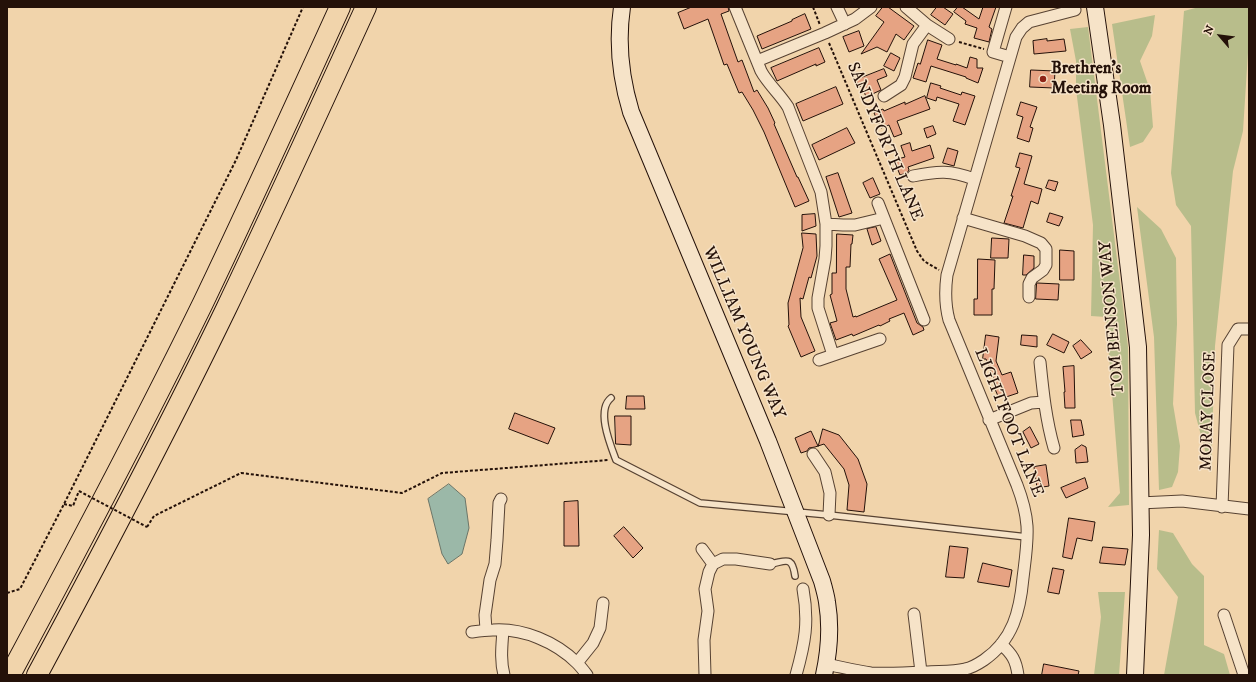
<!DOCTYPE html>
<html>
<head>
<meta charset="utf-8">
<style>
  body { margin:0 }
  #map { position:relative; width:1256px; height:682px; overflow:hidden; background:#f1d4ab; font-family:"IM FELL DW Pica",serif }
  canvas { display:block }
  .frame { position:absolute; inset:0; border:8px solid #241109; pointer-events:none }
  .north { position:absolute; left:1200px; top:16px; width:40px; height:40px; -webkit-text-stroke:3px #f6e3c8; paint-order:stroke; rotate:298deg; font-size:11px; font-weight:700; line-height:16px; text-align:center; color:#241109 }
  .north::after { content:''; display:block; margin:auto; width:14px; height:18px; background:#241109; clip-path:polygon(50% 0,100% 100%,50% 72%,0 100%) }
</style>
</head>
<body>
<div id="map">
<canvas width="1256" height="682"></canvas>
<div class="frame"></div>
<div class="north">N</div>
</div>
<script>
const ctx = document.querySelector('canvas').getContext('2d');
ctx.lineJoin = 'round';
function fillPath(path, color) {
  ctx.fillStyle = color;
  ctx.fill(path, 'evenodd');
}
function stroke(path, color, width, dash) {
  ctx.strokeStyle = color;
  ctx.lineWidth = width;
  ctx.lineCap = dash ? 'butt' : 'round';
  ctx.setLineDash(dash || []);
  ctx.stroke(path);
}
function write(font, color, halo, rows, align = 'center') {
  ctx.font = font + ' "IM FELL DW Pica",serif';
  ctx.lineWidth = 3;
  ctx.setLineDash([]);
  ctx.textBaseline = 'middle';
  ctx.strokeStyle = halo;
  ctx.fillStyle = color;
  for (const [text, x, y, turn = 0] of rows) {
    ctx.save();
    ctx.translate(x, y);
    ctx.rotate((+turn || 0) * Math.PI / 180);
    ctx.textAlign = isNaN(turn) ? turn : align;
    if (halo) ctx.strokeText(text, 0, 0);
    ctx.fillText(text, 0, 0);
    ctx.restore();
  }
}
const green = new Path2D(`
  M 1199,7 L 1249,7 L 1249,37 L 1243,131 L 1233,171 L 1215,346 L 1211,473 L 1195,413 L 1191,226 L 1176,205 L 1171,173 L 1184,11 Z
  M 1155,15 L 1152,36 L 1140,61 L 1150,90 L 1153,127 L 1143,142 L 1130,147 L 1112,24 Z
  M 1088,27 L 1128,347 L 1129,505 L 1108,507 L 1120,493 L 1106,317 L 1091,316 L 1093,225 L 1076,89 L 1076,61 L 1070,29 Z
  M 1137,207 L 1161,229 L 1176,258 L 1177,324 L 1173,404 L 1180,446 L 1178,472 L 1172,487 L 1159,490 L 1154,337 Z
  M 1159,530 L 1173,533 L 1192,564 L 1204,576 L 1204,645 L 1224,654 L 1230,675 L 1164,675 L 1178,597 L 1157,569 Z
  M 1098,592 L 1125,592 L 1119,675 L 1094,675 L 1101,617 Z`);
const water = new Path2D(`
  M 449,484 L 465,498 L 469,528 L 462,554 L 448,564 L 442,554 L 428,499 Z`);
const building = new Path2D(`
  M 692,7 L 728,7 L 729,11 L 721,14 L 738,62 L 742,60 L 754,92 L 757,90 L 768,108 L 775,123 L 774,124 L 797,177 L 798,177 L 809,201 L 795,207 L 764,132 L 753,110 L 742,92 L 739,93 L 727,64 L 724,65 L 708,19 L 684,29 L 678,13 Z
  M 883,7 L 888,7 L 914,26 L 904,40 L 896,34 L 887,52 L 877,47 L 861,54 L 884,22 L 876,16 Z
  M 937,7 L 943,7 L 953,14 L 945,25 L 931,15 Z
  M 958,7 L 962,7 L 979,19 L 983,7 L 996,7 L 989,27 L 992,29 L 989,42 L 974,38 L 977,28 L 965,24 L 966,21 L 954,12 Z
  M 805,14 L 811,29 L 762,49 L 757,36 L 792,21 L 792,20 Z
  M 859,31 L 864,46 L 849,52 L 843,37 Z
  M 1047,39 L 1047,41 L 1064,39 L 1066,51 L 1034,54 L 1033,41 Z
  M 928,40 L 942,45 L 937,59 L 956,65 L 956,64 L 967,68 L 970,57 L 977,59 L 977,68 L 983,68 L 978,83 L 966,78 L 966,77 L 931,66 L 926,82 L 913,78 L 918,63 L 920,64 Z
  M 819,48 L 825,62 L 816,66 L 816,64 L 777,81 L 771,68 Z
  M 891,53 L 900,58 L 894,71 L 884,66 Z
  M 884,69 L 887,76 L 877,80 L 881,90 L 866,97 L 862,86 L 859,87 L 856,80 Z
  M 1031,70 L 1055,71 L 1054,88 L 1030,87 Z
  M 931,83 L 941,86 L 940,88 L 961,95 L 962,92 L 975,96 L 965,125 L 953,121 L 959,104 L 937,97 L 936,101 L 927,98 Z
  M 836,87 L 843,104 L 803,121 L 796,104 Z
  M 925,96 L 930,109 L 897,121 L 902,134 L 894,137 L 889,125 L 881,128 L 874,113 L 883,109 L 884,111 L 905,102 L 905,104 Z
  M 1021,102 L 1037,107 L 1030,127 L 1033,128 L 1029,142 L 1017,138 L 1023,117 L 1017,115 Z
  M 933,126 L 936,134 L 927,138 L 924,129 Z
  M 847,128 L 855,143 L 819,160 L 812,145 Z
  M 910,143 L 912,151 L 930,145 L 934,158 L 908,167 L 909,170 L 907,173 L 900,175 L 894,160 L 905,157 L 901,146 Z
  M 948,148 L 958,151 L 954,166 L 943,163 Z
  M 1020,153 L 1032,156 L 1024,184 L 1042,189 L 1038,204 L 1031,201 L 1023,228 L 1004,223 L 1013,196 L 1011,196 L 1020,168 L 1016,167 Z
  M 838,173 L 852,213 L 839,217 L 826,177 Z
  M 873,178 L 880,194 L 870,198 L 863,183 Z
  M 1049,180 L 1058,182 L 1055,191 L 1046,188 Z
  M 1050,213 L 1063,217 L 1059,226 L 1047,222 Z
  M 815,214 L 816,226 L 802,231 L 802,215 Z
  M 876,227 L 881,241 L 872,245 L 867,229 Z
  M 802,233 L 816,234 L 817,256 L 811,278 L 809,277 L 803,299 L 800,298 L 801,317 L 815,351 L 801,357 L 788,326 L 789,325 L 788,303 L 803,248 Z
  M 837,234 L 853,235 L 852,244 L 851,244 L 850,267 L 846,267 L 846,289 L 853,317 L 856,316 L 856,317 L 897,300 L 879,259 L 890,254 L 917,323 L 923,327 L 924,330 L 913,335 L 904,313 L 889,319 L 890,321 L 880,326 L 879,325 L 853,336 L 852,334 L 836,340 L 830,323 L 837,321 L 830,295 L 832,294 L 832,273 L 836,273 Z
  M 992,238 L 1009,239 L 1008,258 L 991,258 Z
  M 1060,250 L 1074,251 L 1074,280 L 1060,280 Z
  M 1024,255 L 1034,256 L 1034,268 L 1026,275 L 1023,275 Z
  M 978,259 L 995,260 L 994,289 L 992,289 L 992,315 L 974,315 L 974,299 L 977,299 Z
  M 1037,283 L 1059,284 L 1058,300 L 1036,299 Z
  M 1053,334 L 1069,342 L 1064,353 L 1047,345 Z
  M 986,335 L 999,337 L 996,361 L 1002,375 L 1011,372 L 1018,393 L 1006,397 L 1005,393 L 998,396 L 994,387 L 997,386 L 986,359 L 983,359 Z
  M 1022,335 L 1037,336 L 1037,347 L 1021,345 Z
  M 1081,340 L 1092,352 L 1081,359 L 1073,346 Z
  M 1074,366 L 1075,408 L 1065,408 L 1064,392 L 1065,392 L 1063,367 Z
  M 627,396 L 644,396 L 645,409 L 626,409 Z
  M 515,413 L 555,428 L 548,444 L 509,429 Z
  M 615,416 L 631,416 L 631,445 L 616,444 Z
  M 1071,420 L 1081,420 L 1084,435 L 1073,437 Z
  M 1030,427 L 1039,444 L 1031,448 L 1023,432 Z
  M 823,429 L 839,435 L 858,459 L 867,484 L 864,512 L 847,510 L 849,485 L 844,469 L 824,444 L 815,447 L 809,448 L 807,451 L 801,453 L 795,438 L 811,431 L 818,446 Z
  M 1082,445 L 1086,447 L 1088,462 L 1076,463 L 1075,450 Z
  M 1046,465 L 1049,486 L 1037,488 L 1034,467 Z
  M 1085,478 L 1088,488 L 1066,498 L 1061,488 Z
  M 578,501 L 579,546 L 564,546 L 564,502 Z
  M 1069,518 L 1095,522 L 1092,541 L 1077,538 L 1072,559 L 1063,557 Z
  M 624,527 L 643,548 L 633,558 L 614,536 Z
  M 950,546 L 968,548 L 964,578 L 946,577 Z
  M 1103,547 L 1128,549 L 1125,565 L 1100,563 Z
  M 983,563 L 1012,570 L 1009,587 L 978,582 Z
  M 1053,568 L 1064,570 L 1059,594 L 1048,592 Z
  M 1044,664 L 1079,671 L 1078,675 L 1042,675 Z`);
const path = new Path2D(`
  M 813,7 L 820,25
  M 959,42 L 984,49
  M 829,43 L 917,251 L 924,261 L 939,270
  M 64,504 L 73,506 L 79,491
  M 147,527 L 154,516 L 241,473 L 402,493 L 442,473 L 609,460
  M 7,593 L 20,589 L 64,504 L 236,160 L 303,7`);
const service = new Path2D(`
  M 611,398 C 596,410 610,444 616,460 L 700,503 L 829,515 L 1027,537
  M 770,564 C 785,562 792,554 795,576`);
const minor = new Path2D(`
  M 735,7 L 761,71 C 768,84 780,94 788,107 L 821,192 L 826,224 L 826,246 L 825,259 L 818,298 L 818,308 L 833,355
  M 837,7 L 845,24
  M 906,7 L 927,25 L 949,39
  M 1006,7 L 993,52 L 1010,57
  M 757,61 L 825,33 L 855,19 L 871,7
  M 884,96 L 901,85 L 905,77 L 913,44 L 927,25
  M 913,176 C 938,171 950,170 974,179
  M 878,203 L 924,320
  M 963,218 L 1025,236 L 1041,243 L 1046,249 L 1046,265 L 1043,270 L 1032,278 L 1029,284 L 1029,297
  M 826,224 L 843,225 L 855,225 L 884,218
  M 819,360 L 880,339
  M 1040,362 C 1043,392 1046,420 1054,448
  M 989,420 L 1031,403 L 1044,402
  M 813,454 L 825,472 L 830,493 L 829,515
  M 1140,503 L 1182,501 L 1249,509
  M 1222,507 L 1228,345 L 1238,329 L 1249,329
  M 702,549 L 713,564
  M 914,614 L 921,672
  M 1224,615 L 1244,675
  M 486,630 L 485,615 L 490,580 L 495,564 L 497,540 L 499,503 L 501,499
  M 503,630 C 502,645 500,660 504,675
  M 472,632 C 479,631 486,630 493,630 C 523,628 556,642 577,663 C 581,667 584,671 587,675
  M 1001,644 C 1012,654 1016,660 1018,675
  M 577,663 L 593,643 L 600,628 L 603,603
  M 826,664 C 841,667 856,671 871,673 C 889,674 907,673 926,672 C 938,671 953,672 965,669 C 972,668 978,664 984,660 C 1013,640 1020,611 1023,578 C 1025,561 1028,543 1027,526 C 1026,512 1022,498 1017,485 L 949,320 C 945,305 945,290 947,275 L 1016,37 L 1022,28 L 1029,22 L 1075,10
  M 705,675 L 704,640 L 708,611 L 705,589 L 709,572 L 713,564 L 723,559 L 736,559 L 770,564
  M 796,675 C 805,643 809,622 803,589`);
const secondary = new Path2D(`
  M 622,7 C 617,41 621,79 631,112 L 768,441 L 822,581 C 824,588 826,595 827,602 C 831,626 829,652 824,675
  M 1095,7 L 1112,125 L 1138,347 L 1141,535 L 1135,675`);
const motorway = new Path2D(`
  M 10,675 C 76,552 142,428 203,303 C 250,205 295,106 340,7
  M 37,675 C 102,554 166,433 226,309 C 274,209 320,108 366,7`);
const pathBridge = new Path2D(`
  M 79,491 L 147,527`);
const markers = [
  [1043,79,4,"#8f2418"]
];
const poiNames = [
  ["Brethren's",1051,69],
  ["Meeting Room",1051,89]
];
const streetNames = [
  ["SANDYFORTH LANE",884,142,67],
  ["TOM BENSON WAY",1113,318,-95],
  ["WILLIAM YOUNG WAY",743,333,67],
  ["MORAY CLOSE",1209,411,-88],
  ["LIGHTFOOT LANE",1008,423,68]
];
fillPath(green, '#b8bd8b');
fillPath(water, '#9bb8a8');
stroke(water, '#6b7568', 1);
fillPath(building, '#e6a383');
stroke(building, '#241109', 1);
stroke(service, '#574232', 8);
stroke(minor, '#574232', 13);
stroke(secondary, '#241109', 18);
stroke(motorway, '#241109', 22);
stroke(path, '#241109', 2, [3, 2]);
stroke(service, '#f6e3c8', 5.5);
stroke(minor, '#f6e3c8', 11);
stroke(secondary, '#f6e3c8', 16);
stroke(motorway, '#f1d4ab', 20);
stroke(pathBridge, '#241109', 2, [3, 2]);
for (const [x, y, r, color] of markers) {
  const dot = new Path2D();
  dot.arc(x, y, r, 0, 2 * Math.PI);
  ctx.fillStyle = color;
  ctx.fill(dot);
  stroke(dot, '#f6e3c8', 1.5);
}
write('bold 17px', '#241109', '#f6e3c8', poiNames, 'left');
write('17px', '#241109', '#f6e3c8', streetNames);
</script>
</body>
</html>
